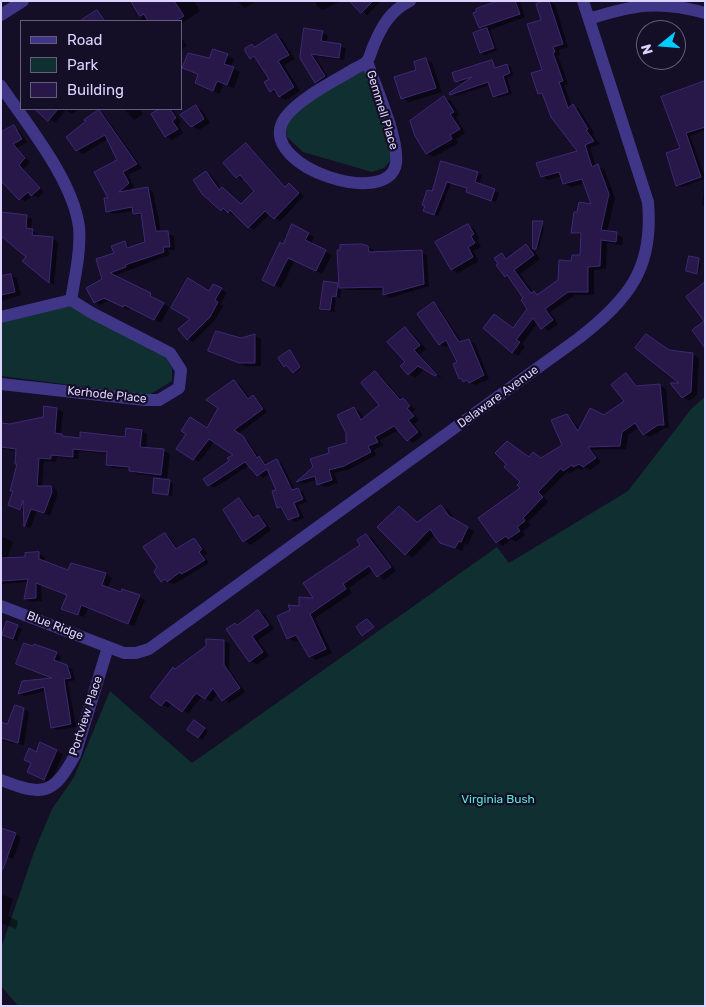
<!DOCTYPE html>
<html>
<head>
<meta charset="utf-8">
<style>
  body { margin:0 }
  #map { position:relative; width:706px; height:1007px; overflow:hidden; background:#140e26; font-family:Rubik,sans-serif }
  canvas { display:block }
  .frame { position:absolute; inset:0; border:2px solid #dcd3ff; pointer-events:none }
  .legend { position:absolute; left:20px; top:20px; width:162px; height:90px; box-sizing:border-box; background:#140e26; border:1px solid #645d7d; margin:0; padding:6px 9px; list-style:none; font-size:15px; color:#dcd3ff }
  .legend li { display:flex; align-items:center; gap:10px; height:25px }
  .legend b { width:25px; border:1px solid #645d7d }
  .north { position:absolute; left:636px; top:20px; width:50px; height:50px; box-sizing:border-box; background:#140e26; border:1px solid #645d7d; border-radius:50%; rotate:253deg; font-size:14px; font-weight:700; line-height:20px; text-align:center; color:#dcd3ff }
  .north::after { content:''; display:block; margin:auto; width:18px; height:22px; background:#00cdfe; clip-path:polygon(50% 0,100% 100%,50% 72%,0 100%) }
</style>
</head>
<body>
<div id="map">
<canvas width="706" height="1007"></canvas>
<div class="frame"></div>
<ul class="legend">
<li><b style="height:6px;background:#403688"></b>Road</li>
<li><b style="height:14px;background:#102f31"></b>Park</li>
<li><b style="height:14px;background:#271849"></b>Building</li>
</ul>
<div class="north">N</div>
</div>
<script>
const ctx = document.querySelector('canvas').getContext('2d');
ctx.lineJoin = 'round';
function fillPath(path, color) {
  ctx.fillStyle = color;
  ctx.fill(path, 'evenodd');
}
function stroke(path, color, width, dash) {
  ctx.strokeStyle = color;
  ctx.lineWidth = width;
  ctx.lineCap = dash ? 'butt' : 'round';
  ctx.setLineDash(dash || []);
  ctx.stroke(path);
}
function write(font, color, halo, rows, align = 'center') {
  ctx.font = font + ' Rubik,sans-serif';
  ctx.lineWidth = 4.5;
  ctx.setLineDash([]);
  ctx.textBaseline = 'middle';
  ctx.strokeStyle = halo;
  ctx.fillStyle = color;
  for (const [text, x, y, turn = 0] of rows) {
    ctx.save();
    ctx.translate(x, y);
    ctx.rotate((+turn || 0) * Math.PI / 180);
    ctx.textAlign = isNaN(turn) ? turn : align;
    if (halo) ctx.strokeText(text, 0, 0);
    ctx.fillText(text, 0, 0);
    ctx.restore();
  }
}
const green = new Path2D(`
  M 364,66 L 391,142 L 391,160 L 384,168 L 372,172 L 303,152 L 287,137 L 284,118 Z
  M 70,305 L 163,353 L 172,368 L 172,381 L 149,395 L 1,376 L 1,322 Z
  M 705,397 L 705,1006 L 18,1006 L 1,986 L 1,948 L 34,852 L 52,809 L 74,777 L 110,691 L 192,763 L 497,547 L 509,563 L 628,491 L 692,408 Z`);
const shadow = new Path2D(`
  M 132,1 L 194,1 L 200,11 L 181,24 L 181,21 L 138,21 L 143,18 Z
  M 237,1 L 258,1 L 245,8 Z
  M 315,1 L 341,1 L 323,10 L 317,6 Z
  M 351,1 L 380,1 L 380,2 L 367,15 Z
  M 495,1 L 520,1 L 525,17 L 490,30 L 497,50 L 485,55 L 481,52 L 484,30 L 480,27 L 478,13 L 496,3 Z
  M 549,1 L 555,5 L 568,47 L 559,50 L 560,55 L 558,56 L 568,84 L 564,85 L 572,107 L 579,109 L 594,133 L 592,134 L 600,144 L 590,148 L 596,166 L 604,169 L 615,198 L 607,232 L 623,237 L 622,245 L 607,243 L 606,269 L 594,270 L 594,295 L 575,295 L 550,312 L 558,324 L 548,331 L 538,322 L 522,344 L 525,347 L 518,356 L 512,352 L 514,329 L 529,309 L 525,298 L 511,279 L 505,276 L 502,254 L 509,258 L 526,245 L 533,249 L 540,259 L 520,274 L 534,293 L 539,295 L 560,280 L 573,262 L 581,256 L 582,236 L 572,232 L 593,206 L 585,183 L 571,187 L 564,183 L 562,176 L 548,180 L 542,176 L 579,152 L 545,97 L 539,93 L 544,70 L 543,21 Z
  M 97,12 L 107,21 L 82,21 Z
  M 322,32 L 328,36 L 327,43 L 346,48 L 344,60 L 315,56 L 330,80 L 321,85 L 316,82 L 301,58 Z
  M 276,35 L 282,39 L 295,59 L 284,65 L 300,91 L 286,100 L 271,91 L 270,79 L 259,60 L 251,58 L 252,45 L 256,48 Z
  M 181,37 L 187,46 L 181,50 Z
  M 227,55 L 234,59 L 231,67 L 240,72 L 234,88 L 223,84 L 220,94 L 203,87 L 210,59 Z
  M 426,59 L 432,63 L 442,92 L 409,102 L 402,98 Z
  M 492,62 L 497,68 L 507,65 L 511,67 L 513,75 L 507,78 L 512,94 L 498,98 L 494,96 L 490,85 L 455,96 L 451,94 L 466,81 L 460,83 L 456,81 Z
  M 705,82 L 705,130 L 690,136 L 705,177 L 705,207 L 702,205 L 705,179 L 682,187 L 677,185 L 681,149 L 663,98 Z
  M 444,98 L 451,101 L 459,115 L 456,117 L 465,133 L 456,139 L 458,143 L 434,157 L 427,153 L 416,135 Z
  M 196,107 L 202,110 L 210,123 L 199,130 L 192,126 Z
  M 37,109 L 79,109 L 72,114 L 66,110 L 55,123 Z
  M 124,109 L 140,109 L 143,114 L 134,120 Z
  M 162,109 L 173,109 L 181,122 L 178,125 L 183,133 L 172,140 L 166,136 L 152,115 Z
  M 99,111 L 104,115 L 142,168 L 128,175 L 134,187 L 128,192 L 148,189 L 153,192 L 161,232 L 174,236 L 175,250 L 168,250 L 169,255 L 114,276 L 150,295 L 169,307 L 161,323 L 130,307 L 129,310 L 110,300 L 100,305 L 95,302 L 115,254 L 125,242 L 131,248 L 147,242 L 142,216 L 134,213 L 134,211 L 113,214 L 107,211 L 119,160 L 108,139 L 83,154 L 77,150 Z
  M 14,127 L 19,130 L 27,142 L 17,148 L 30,162 L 24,169 L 44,192 L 38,198 L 33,195 L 25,202 L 1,179 L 1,128 L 6,131 Z
  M 246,145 L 252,148 L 286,187 L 289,184 L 304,196 L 280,221 L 270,214 L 254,230 L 235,214 L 234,215 L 222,210 L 206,172 L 212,176 L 221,189 L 227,191 L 243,205 L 256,191 L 244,179 L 243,180 L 237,177 Z
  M 442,162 L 482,175 L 479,185 L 499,193 L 496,202 L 471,194 L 467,192 L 468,189 L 451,183 L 438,216 L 429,212 Z
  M 26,216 L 32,219 L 31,230 L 38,234 L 38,237 L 52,238 L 58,242 L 54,285 L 24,261 L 28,257 L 1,234 Z
  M 542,222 L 544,228 L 538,250 L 534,248 Z
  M 468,226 L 474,229 L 479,238 L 477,240 L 481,247 L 473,251 L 479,261 L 458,273 L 452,269 Z
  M 308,234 L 314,237 L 311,244 L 332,255 L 322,274 L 295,260 L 281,288 L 270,283 L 283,245 Z
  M 341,247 L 368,247 L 374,250 L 374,253 L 421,252 L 427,255 L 429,286 L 390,298 L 384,294 L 384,290 L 346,290 L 341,288 L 340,298 L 336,297 L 334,312 L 325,310 L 321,308 L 337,284 L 340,286 Z
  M 698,260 L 701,264 L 698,274 L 689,272 Z
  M 1,268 L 3,277 L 11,275 L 17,279 L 21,295 L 1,301 Z
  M 214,285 L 227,293 L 220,304 L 223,306 L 215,320 L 193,342 L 188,339 L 192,318 Z
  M 434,303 L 439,307 L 462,343 L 469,341 L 475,344 L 489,379 L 475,385 L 460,378 L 459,362 L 450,344 L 446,347 L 440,344 Z
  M 405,328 L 411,332 L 426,349 L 420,354 L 442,379 L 425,369 L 415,378 L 409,374 Z
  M 255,336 L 261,339 L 261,366 L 246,366 L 216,354 L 241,339 Z
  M 290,352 L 301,369 L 295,373 L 288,365 L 285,366 Z
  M 670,352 L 692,354 L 699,358 L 697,395 L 690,401 L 683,397 L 683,384 Z
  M 376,372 L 381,376 L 402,400 L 409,403 L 415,410 L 412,412 L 419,420 L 414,424 L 423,435 L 413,443 L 399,430 L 380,440 L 383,445 L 374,450 L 376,455 L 350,469 L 334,473 L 338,483 L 325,487 L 319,484 L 317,480 L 302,484 L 298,481 L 331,454 L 347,444 L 354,408 L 360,412 L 364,419 L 381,405 Z
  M 626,375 L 639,387 L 660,385 L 666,389 L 669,428 L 665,428 L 650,437 L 644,434 L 639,427 L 628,435 L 626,449 L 592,450 L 601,462 L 590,470 L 585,467 L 581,470 L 578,468 L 570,473 L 567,472 L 543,496 L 548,502 L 528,522 L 531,525 L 523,531 L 525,535 L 516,542 L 511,539 L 503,546 L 496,542 L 522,488 L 530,458 L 542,459 L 564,445 L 567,416 L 573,420 L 580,430 L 626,401 Z
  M 234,382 L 239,384 L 250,399 L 253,397 L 258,400 L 267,412 L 238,434 L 248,441 L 259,458 L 268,465 L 277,461 L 282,464 L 295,490 L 303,492 L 307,502 L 298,505 L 304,518 L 295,522 L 289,519 L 278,507 L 277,490 L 270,473 L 263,478 L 250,465 L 214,488 L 209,485 L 205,479 L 231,461 L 235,455 L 215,441 L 199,462 L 178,449 L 208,429 Z
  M 57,409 L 63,412 L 61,435 L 65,437 L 126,438 L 142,431 L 147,434 L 146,448 L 164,451 L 170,454 L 167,478 L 136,474 L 130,469 L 113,468 L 107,464 L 108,454 L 79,451 L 78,459 L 57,457 L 56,462 L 44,461 L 42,487 L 51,487 L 57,490 L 57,496 L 50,516 L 37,511 L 30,529 L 26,526 L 25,512 L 10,505 L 15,492 L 18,451 L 1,449 L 1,424 L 10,425 L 44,418 Z
  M 169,481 L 173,484 L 172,496 L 154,492 Z
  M 239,500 L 245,504 L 256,518 L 258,517 L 264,520 L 271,530 L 251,545 L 244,541 L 225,510 Z
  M 441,506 L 448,510 L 456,521 L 474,531 L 468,545 L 465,543 L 462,551 L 441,542 L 436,534 L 412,558 L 378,527 L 400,508 L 418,522 Z
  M 165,534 L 170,537 L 178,549 L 194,539 L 199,543 L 207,553 L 204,556 L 209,563 L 174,584 L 162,581 L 159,567 Z
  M 366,535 L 373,539 L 396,571 L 384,580 L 374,570 L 349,588 L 352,593 L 315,618 L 332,653 L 316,660 L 310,656 L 300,640 L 295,642 L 288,638 L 278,617 L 316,600 L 362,545 Z
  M 1,536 L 13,542 L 7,559 L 26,558 L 39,554 L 45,557 L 45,563 L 69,572 L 72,564 L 106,574 L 112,578 L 107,589 L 122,594 L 123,590 L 145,600 L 134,626 L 88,608 L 84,617 L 69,612 L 68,595 L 41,585 L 42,601 L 31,602 L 25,599 L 29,582 L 1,584 Z
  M 258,611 L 265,615 L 274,629 L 258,640 L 269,656 L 257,664 L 250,661 L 238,626 Z
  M 367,620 L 374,628 L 364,636 L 363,635 Z
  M 8,623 L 22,629 L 17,641 L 7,637 Z
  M 224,641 L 230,644 L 229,669 L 245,692 L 229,703 L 218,693 L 211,702 L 202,696 L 188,714 L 172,703 L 168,708 L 162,705 L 175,670 L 207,647 Z
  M 56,654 L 61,656 L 59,663 L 72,669 L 75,680 L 68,682 L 76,727 L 57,730 L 52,727 L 46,691 L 24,696 L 20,693 L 55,679 L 22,666 Z
  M 23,709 L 17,743 L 14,744 L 1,740 L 1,726 L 8,725 Z
  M 25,710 L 29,712 L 24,745 L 19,744 Z
  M 199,724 L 208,731 L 202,740 L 198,737 Z
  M 41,744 L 63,754 L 51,783 L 35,775 L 37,753 Z
  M 15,834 L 21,837 L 13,859 L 1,855 Z
  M 1,894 L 13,899 L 8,916 L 18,921 L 16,929 L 1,923 Z`);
const building = new Path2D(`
  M 131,1 L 174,1 L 184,16 L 175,21 L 148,21 L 144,14 L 140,16 Z
  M 350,1 L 373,1 L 361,13 Z
  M 498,1 L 515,1 L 520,14 L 479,28 L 473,13 L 476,12 L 476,9 Z
  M 544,1 L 549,1 L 563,44 L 553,47 L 555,52 L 553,53 L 563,81 L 559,82 L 568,108 L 573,104 L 588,129 L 586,130 L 594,141 L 585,145 L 592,167 L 598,164 L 609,194 L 601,230 L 617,232 L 616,242 L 601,240 L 600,266 L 588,267 L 588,292 L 568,292 L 545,309 L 553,320 L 541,329 L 533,318 L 516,340 L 520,342 L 512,353 L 483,328 L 494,314 L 513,328 L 527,309 L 521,300 L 523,298 L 507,275 L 505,277 L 496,265 L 498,264 L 494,258 L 502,253 L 506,259 L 526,244 L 534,255 L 514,270 L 531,293 L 534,291 L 537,295 L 558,280 L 559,260 L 571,261 L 572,255 L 580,255 L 581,233 L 571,233 L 574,212 L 577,212 L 579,202 L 591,204 L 582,179 L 563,184 L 559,172 L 541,177 L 536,163 L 577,151 L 551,117 L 542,93 L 538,94 L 531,73 L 542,70 L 527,24 L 541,20 L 536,4 Z
  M 97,10 L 105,21 L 80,21 Z
  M 304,28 L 323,31 L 321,41 L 341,44 L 339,58 L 311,54 L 325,76 L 315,83 L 300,58 Z
  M 487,28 L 494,48 L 480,53 L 473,33 Z
  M 276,34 L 289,55 L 278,61 L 294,87 L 279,97 L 274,89 L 270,92 L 264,82 L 269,79 L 254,56 L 250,59 L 245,51 L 245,48 L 252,44 L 254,47 Z
  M 213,49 L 228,54 L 224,64 L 234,67 L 227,85 L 217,81 L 213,91 L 195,83 L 198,74 L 182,68 L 188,53 L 209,58 Z
  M 426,58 L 436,88 L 401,99 L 394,77 L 416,70 L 414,62 Z
  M 492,60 L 495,68 L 507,64 L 510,73 L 503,76 L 508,92 L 493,97 L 488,82 L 450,95 L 449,93 L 472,77 L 455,82 L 452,73 Z
  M 705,81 L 705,127 L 686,133 L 701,177 L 676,186 L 666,153 L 680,148 L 661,97 Z
  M 444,96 L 454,112 L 450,114 L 460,129 L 450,135 L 452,139 L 426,154 L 415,136 L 410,121 Z
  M 196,105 L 204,119 L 191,127 L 180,115 Z
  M 35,109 L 58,109 L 48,121 Z
  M 160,109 L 170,109 L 176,118 L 172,121 L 178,129 L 165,137 L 151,114 Z
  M 99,110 L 137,164 L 123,172 L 129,183 L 119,192 L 148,187 L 156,231 L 168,231 L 170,247 L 163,247 L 164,252 L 125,265 L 126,267 L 110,273 L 151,293 L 150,296 L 164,303 L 154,320 L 124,305 L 123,307 L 104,298 L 94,303 L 86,288 L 102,279 L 96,259 L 114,253 L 111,246 L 125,241 L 127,248 L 145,242 L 141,213 L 133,214 L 132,207 L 106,212 L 104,198 L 108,198 L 94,172 L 117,160 L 105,135 L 76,151 L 66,137 L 86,121 L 84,120 Z
  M 14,125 L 22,139 L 13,144 L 25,158 L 19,165 L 40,188 L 31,196 L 28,192 L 19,200 L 1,181 L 1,132 Z
  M 246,143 L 285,187 L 289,183 L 299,193 L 274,219 L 265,211 L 248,228 L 230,210 L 228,213 L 223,208 L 221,211 L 202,194 L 193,180 L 206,171 L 219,190 L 222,187 L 241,204 L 254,191 L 240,175 L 236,178 L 223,163 Z
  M 441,161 L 478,172 L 475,182 L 495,189 L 491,201 L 466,192 L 467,188 L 447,182 L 434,215 L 423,211 L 425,206 L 422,205 L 427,190 L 432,191 Z
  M 1,212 L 27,215 L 26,228 L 33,229 L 32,235 L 53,237 L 49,283 L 22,261 L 26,257 L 1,236 Z
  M 533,221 L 543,221 L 536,249 L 533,249 Z
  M 292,224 L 309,233 L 305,240 L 326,250 L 316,271 L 288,258 L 274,286 L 262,280 L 280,242 L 283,244 Z
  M 468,224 L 474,234 L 471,236 L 475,243 L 468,247 L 473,257 L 451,270 L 435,242 Z
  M 362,244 L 368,246 L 369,252 L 422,250 L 424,284 L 383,295 L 383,287 L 339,288 L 337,250 L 340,250 L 340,245 Z
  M 689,256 L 699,258 L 697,274 L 686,271 Z
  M 11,274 L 15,292 L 1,295 L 1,276 Z
  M 188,278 L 209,291 L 213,284 L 222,288 L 215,300 L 218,302 L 210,317 L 187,340 L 178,329 L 190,319 L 171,308 Z
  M 324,281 L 338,283 L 336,297 L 332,296 L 330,310 L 320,309 Z
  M 705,282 L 705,348 L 692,330 L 704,321 L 686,297 Z
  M 434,302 L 459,342 L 469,339 L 484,375 L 469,383 L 467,380 L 463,382 L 461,378 L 459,379 L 453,364 L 457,362 L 446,340 L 439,345 L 417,314 Z
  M 405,327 L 420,345 L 414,350 L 437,375 L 435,376 L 418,366 L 408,375 L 400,366 L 405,362 L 387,342 Z
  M 216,331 L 241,338 L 255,334 L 255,363 L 239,363 L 208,351 Z
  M 646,334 L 669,350 L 693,353 L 691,392 L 682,398 L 670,383 L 679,383 L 635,348 Z
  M 290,350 L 300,367 L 293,373 L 286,365 L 284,367 L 278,358 Z
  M 375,371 L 400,400 L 403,398 L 410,406 L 407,408 L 414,416 L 408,420 L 418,432 L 407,441 L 394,426 L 375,437 L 378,442 L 368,446 L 371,452 L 344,466 L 329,470 L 332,480 L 317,485 L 315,476 L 296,482 L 313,467 L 310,459 L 329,453 L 328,448 L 346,443 L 346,433 L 337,415 L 354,407 L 361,420 L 379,405 L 361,383 Z
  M 626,373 L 636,386 L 660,384 L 664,425 L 658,425 L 643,435 L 635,423 L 622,432 L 620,446 L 588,447 L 596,458 L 583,467 L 579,464 L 573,467 L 572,465 L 563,471 L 561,468 L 538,492 L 543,497 L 523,518 L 525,521 L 517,527 L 520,531 L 508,539 L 506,536 L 496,543 L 478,518 L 520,488 L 517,485 L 520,482 L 504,467 L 506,464 L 495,453 L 507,441 L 529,457 L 533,452 L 541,458 L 562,445 L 551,420 L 567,414 L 578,431 L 590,408 L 604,415 L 624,401 L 611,385 Z
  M 234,380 L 248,399 L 253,395 L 263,409 L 234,430 L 243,436 L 257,458 L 259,456 L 265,465 L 277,459 L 292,490 L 298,488 L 303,499 L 294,503 L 299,516 L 288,520 L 281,507 L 277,508 L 272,491 L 276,490 L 267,469 L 257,476 L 245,462 L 208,486 L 203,479 L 229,461 L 227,458 L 233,455 L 209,439 L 193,460 L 176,449 L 186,434 L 181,431 L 190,417 L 207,428 L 218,408 L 206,400 Z
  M 44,406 L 57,408 L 55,433 L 62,434 L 62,436 L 80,438 L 80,432 L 125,437 L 126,428 L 142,430 L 140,447 L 164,449 L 161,475 L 129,471 L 129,467 L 106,465 L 107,452 L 73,449 L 73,457 L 51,455 L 51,459 L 39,458 L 37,486 L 51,486 L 52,492 L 44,513 L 31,509 L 24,527 L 23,500 L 20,510 L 8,505 L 13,491 L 10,491 L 17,464 L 15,464 L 16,449 L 1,447 L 1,423 L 10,424 L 43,417 Z
  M 154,478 L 170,480 L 168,495 L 153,493 Z
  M 239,498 L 253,518 L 258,515 L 266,526 L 243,542 L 223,510 Z
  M 441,505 L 449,516 L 468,527 L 461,542 L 459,541 L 455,548 L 440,543 L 430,529 L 405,555 L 377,527 L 399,506 L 417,522 Z
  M 165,533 L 176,549 L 194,538 L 202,549 L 199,552 L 205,560 L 187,571 L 181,574 L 180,572 L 167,582 L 165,579 L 161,582 L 154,572 L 157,567 L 143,547 Z
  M 366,534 L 391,567 L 377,577 L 369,566 L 343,584 L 346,589 L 310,614 L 326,649 L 309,657 L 296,635 L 287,639 L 277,616 L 290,610 L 288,605 L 299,606 L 299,597 L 313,598 L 303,583 L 360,545 L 357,540 Z
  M 39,552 L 39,559 L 68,570 L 71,563 L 106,573 L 102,585 L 121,592 L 122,589 L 140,595 L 128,624 L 81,605 L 78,615 L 61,609 L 67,595 L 36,583 L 36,598 L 24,599 L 28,579 L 1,581 L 1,558 L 25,557 L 25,553 Z
  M 258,610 L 269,625 L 252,636 L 263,652 L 249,662 L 226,629 L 235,623 L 237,625 Z
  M 367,619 L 374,627 L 362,636 L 356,627 Z
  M 7,621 L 18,625 L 13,639 L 2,635 Z
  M 206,639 L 224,640 L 224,665 L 240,688 L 222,701 L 213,688 L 205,699 L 196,693 L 182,712 L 166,700 L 161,706 L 150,697 L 173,667 L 175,669 L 206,646 Z
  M 24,643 L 33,646 L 34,644 L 57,652 L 54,660 L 67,665 L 71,678 L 64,679 L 71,724 L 51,728 L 44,687 L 18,694 L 22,681 L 52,678 L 16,664 Z
  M 15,705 L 24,708 L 18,743 L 1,738 L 1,722 L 7,724 Z
  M 194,720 L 205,728 L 198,738 L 187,730 Z
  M 40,742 L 57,750 L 44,780 L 27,772 L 31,763 L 24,760 L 29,748 L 36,752 Z
  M 1,828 L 16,833 L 3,869 L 1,869 Z`);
const minor = new Path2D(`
  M 589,19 C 633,5 659,0 705,13
  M 367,61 C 375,87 399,137 396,163 C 390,209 262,168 282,123 C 291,103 332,82 351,71 C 355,68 364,65 367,61 C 370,58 371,51 373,47 C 381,27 390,11 410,1
  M 1,86 C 28,126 73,180 79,227 C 81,251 75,276 71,300
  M 1,317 L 71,300
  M 1,384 L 145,400 L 159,400 L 179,388 L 181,370 L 170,353 L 92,313 L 71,300
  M 1,606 L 124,653 L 136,653 L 149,649 L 579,338 C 629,299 654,268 648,202 L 583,1
  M 1,780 C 42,796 53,796 75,755 L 108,647`);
const tertiary = new Path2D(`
  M 1,15 L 23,1`);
const streetNames = [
  ["Gemmell Place",382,110,73],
  ["Kerhode Place",107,395,6],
  ["Delaware Avenue",498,397,-36],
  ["Blue Ridge",55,626,21],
  ["Portview Place",86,716,-72]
];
const parkNames = [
  ["Virginia Bush",498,800]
];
fillPath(green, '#102f31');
fillPath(shadow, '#0007');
fillPath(building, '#271849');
stroke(building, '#3f2976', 1);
stroke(minor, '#403688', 12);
stroke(tertiary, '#403688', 12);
write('12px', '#dcd3ff', '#140e26', streetNames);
write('12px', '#57e7d0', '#140e26', parkNames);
</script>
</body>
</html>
